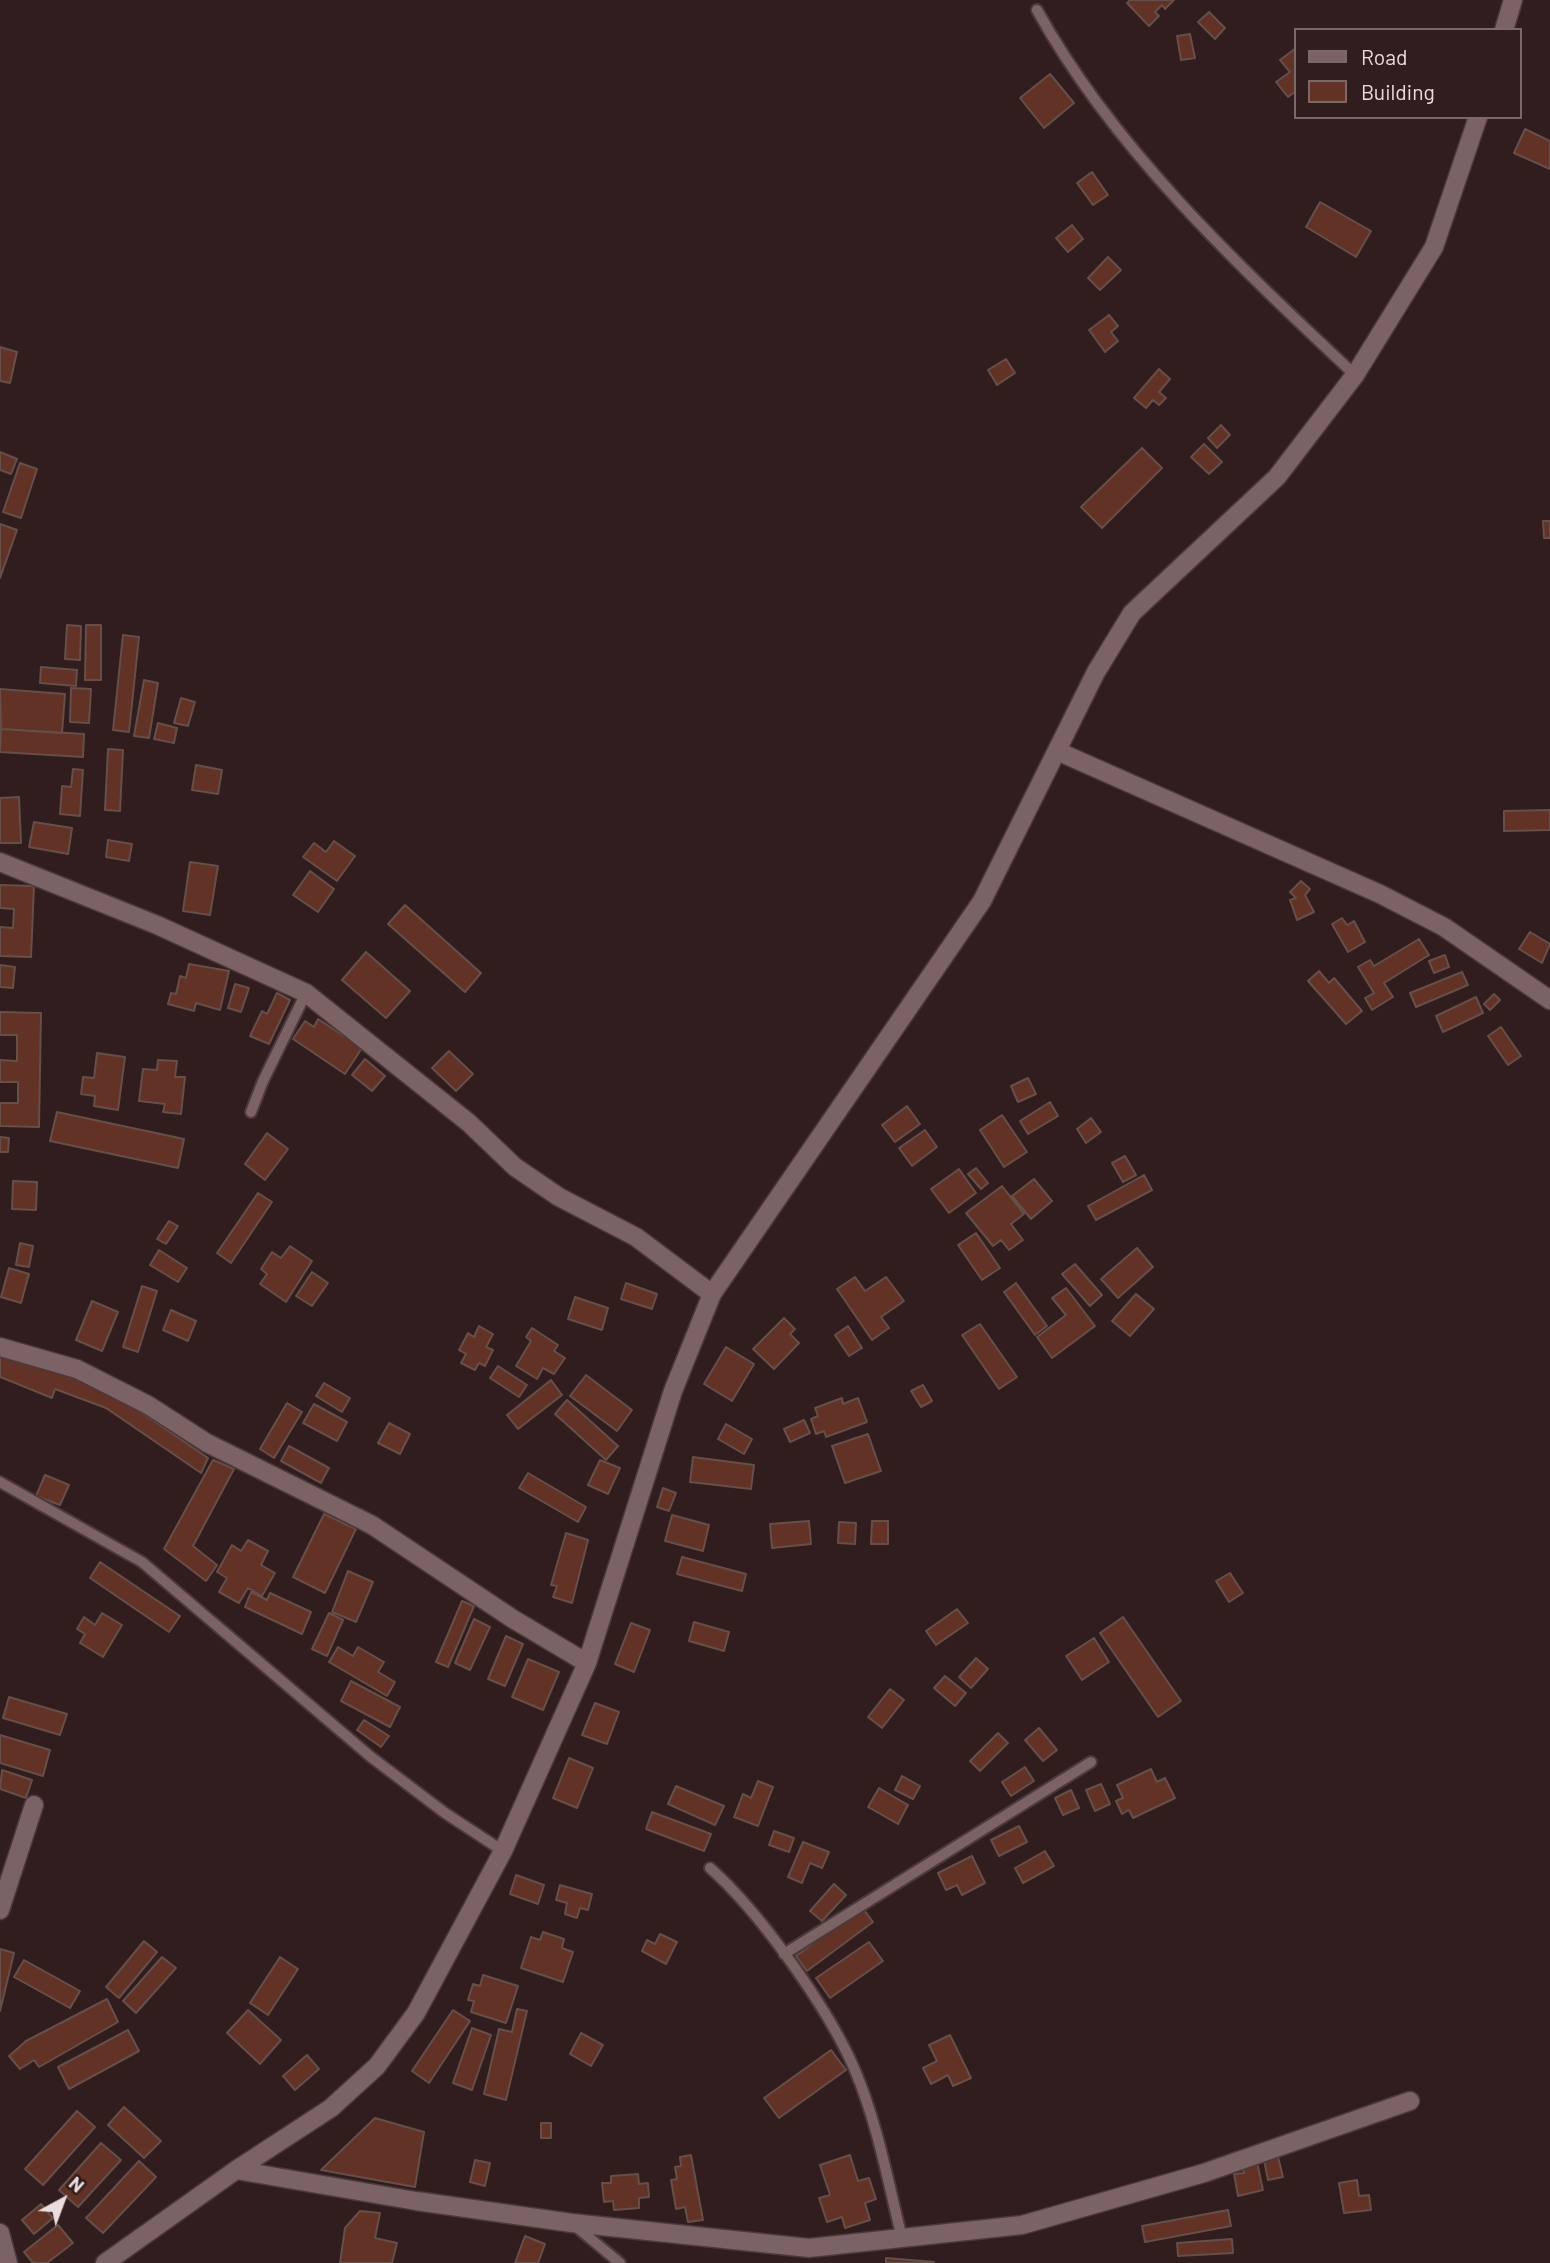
<!DOCTYPE html>
<html>
<head>
<meta charset="utf-8">
<style>
  body { margin:0 }
  #map { position:relative; width:1550px; height:2263px; overflow:hidden; background:#311c1e; font-family:Barlow,sans-serif }
  canvas { display:block }
  .legend { position:absolute; left:1294px; top:28px; width:228px; height:91px; box-sizing:border-box; background:#311c1e; border:2px solid #7b696a; margin:0; padding:9px 12px; list-style:none; font-size:21px; color:#ebdcdd }
  .legend li { display:flex; align-items:center; gap:14px; height:35px }
  .legend b { width:35px; border:2px solid #7b696a }
  .north { position:absolute; left:28px; top:2165px; width:70px; height:70px; -webkit-text-stroke:5px #311c1e; paint-order:stroke; rotate:41deg; font-size:19px; font-weight:700; line-height:28px; text-align:center; color:#ebdcdd }
  .north::after { content:''; display:block; margin:auto; width:24px; height:32px; background:#ebdcdd; clip-path:polygon(50% 0,100% 100%,50% 72%,0 100%) }
</style>
</head>
<body>
<div id="map">
<canvas width="1550" height="2263"></canvas>
<ul class="legend">
<li><b style="height:9px;background:#7b6264"></b>Road</li>
<li><b style="height:19px;background:#623226"></b>Building</li>
</ul>
<div class="north">N</div>
</div>
<script>
const ctx = document.querySelector('canvas').getContext('2d');
ctx.lineJoin = 'round';
function fillPath(path, color) {
  ctx.fillStyle = color;
  ctx.fill(path, 'evenodd');
}
function stroke(path, color, width, dash) {
  ctx.strokeStyle = color;
  ctx.lineWidth = width;
  ctx.lineCap = dash ? 'butt' : 'round';
  ctx.setLineDash(dash || []);
  ctx.stroke(path);
}
const building = new Path2D(`
  M 1130,0 L 1174,0 L 1165,9 L 1162,5 L 1155,12 L 1159,16 L 1149,26 L 1127,3 Z
  M 1209,12 L 1225,28 L 1215,39 L 1198,22 Z
  M 1190,34 L 1195,58 L 1181,60 L 1177,36 Z
  M 1296,48 L 1296,91 L 1288,97 L 1276,82 L 1290,72 L 1280,60 Z
  M 1050,74 L 1074,103 L 1044,128 L 1020,98 Z
  M 1525,129 L 1550,141 L 1550,169 L 1514,153 Z
  M 1092,172 L 1108,195 L 1093,205 L 1077,183 Z
  M 1320,202 L 1371,231 L 1356,257 L 1306,227 Z
  M 1072,225 L 1083,239 L 1068,252 L 1056,238 Z
  M 1108,257 L 1121,270 L 1100,290 L 1088,278 Z
  M 1109,315 L 1118,326 L 1111,332 L 1118,341 L 1105,352 L 1089,330 Z
  M 0,347 L 17,352 L 10,383 L 0,381 Z
  M 1006,359 L 1015,373 L 997,385 L 988,370 Z
  M 1159,369 L 1170,379 L 1159,392 L 1166,398 L 1159,405 L 1153,400 L 1146,408 L 1134,398 Z
  M 1221,425 L 1230,435 L 1217,448 L 1208,438 Z
  M 1204,444 L 1222,462 L 1209,474 L 1191,457 Z
  M 1142,448 L 1162,468 L 1102,528 L 1081,507 Z
  M 0,452 L 17,459 L 11,474 L 0,470 Z
  M 20,463 L 37,469 L 21,518 L 3,512 Z
  M 1543,521 L 1550,521 L 1550,538 L 1544,538 Z
  M 0,524 L 17,530 L 0,578 Z
  M 67,625 L 81,626 L 80,660 L 65,659 Z
  M 86,625 L 101,625 L 101,680 L 85,680 Z
  M 123,635 L 139,637 L 129,732 L 113,730 Z
  M 41,667 L 77,670 L 76,686 L 40,683 Z
  M 144,680 L 158,683 L 149,738 L 134,736 Z
  M 71,688 L 91,689 L 89,723 L 70,722 Z
  M 0,689 L 65,694 L 62,733 L 1,729 Z
  M 181,698 L 195,702 L 188,726 L 174,723 Z
  M 158,723 L 177,728 L 174,743 L 154,739 Z
  M 1,729 L 84,734 L 83,757 L 0,752 Z
  M 108,749 L 123,750 L 120,811 L 105,810 Z
  M 196,765 L 222,770 L 218,794 L 192,790 Z
  M 73,769 L 83,770 L 80,816 L 60,814 L 62,786 L 71,787 Z
  M 19,797 L 21,843 L 0,843 L 0,798 Z
  M 1550,810 L 1550,830 L 1504,831 L 1504,811 Z
  M 34,822 L 72,828 L 68,854 L 29,847 Z
  M 108,840 L 132,844 L 129,861 L 106,857 Z
  M 334,841 L 355,856 L 337,881 L 303,857 L 314,843 L 326,852 Z
  M 190,862 L 218,866 L 210,915 L 183,911 Z
  M 310,871 L 334,889 L 318,912 L 293,895 Z
  M 1301,881 L 1310,889 L 1305,895 L 1314,912 L 1297,920 L 1290,900 L 1296,898 L 1290,892 Z
  M 0,885 L 34,886 L 31,957 L 0,956 L 0,927 L 13,928 L 14,909 L 0,908 Z
  M 405,905 L 481,973 L 465,992 L 388,924 Z
  M 1342,918 L 1347,925 L 1354,921 L 1365,942 L 1348,952 L 1332,924 Z
  M 1530,932 L 1550,944 L 1542,963 L 1519,949 Z
  M 1419,939 L 1429,955 L 1384,983 L 1393,997 L 1372,1010 L 1365,998 L 1374,993 L 1358,967 L 1370,960 L 1374,966 Z
  M 366,952 L 410,991 L 386,1018 L 342,980 Z
  M 1445,955 L 1449,967 L 1434,973 L 1429,961 Z
  M 189,964 L 229,971 L 220,1010 L 196,1003 L 194,1011 L 168,1004 L 171,993 L 176,994 L 180,976 L 186,978 Z
  M 0,965 L 15,967 L 13,988 L 0,987 Z
  M 1319,971 L 1329,983 L 1334,978 L 1362,1011 L 1346,1024 L 1308,981 Z
  M 1462,972 L 1468,985 L 1416,1007 L 1410,993 Z
  M 235,984 L 249,988 L 241,1012 L 228,1008 Z
  M 277,993 L 290,1000 L 269,1044 L 250,1036 L 262,1011 L 267,1014 Z
  M 1494,994 L 1500,1000 L 1490,1010 L 1484,1004 Z
  M 1476,997 L 1483,1013 L 1443,1032 L 1436,1016 Z
  M 0,1012 L 41,1013 L 39,1127 L 0,1126 L 0,1103 L 18,1103 L 18,1082 L 0,1082 L 0,1060 L 17,1061 L 17,1035 L 0,1035 Z
  M 318,1019 L 362,1048 L 345,1074 L 293,1039 L 305,1021 L 314,1027 Z
  M 1501,1027 L 1521,1056 L 1508,1065 L 1488,1036 Z
  M 449,1051 L 473,1074 L 456,1091 L 432,1068 Z
  M 97,1053 L 125,1057 L 118,1110 L 94,1106 L 95,1096 L 81,1094 L 83,1077 L 94,1078 Z
  M 365,1059 L 385,1076 L 372,1091 L 352,1075 Z
  M 158,1060 L 177,1061 L 175,1077 L 185,1077 L 181,1114 L 163,1112 L 165,1104 L 139,1101 L 143,1069 L 157,1070 Z
  M 1028,1078 L 1036,1094 L 1018,1102 L 1011,1086 Z
  M 1050,1102 L 1058,1116 L 1028,1134 L 1020,1121 Z
  M 907,1106 L 920,1124 L 895,1142 L 882,1125 Z
  M 57,1112 L 184,1139 L 178,1168 L 50,1141 Z
  M 1002,1115 L 1027,1152 L 1004,1167 L 980,1130 Z
  M 1091,1118 L 1101,1132 L 1086,1143 L 1077,1129 Z
  M 925,1130 L 937,1147 L 912,1166 L 899,1148 Z
  M 267,1133 L 288,1149 L 265,1180 L 245,1164 Z
  M 0,1137 L 9,1138 L 8,1152 L 0,1152 Z
  M 1125,1156 L 1136,1175 L 1123,1182 L 1112,1163 Z
  M 976,1168 L 988,1183 L 981,1189 L 968,1174 Z
  M 959,1169 L 976,1193 L 949,1213 L 931,1189 Z
  M 1144,1175 L 1152,1190 L 1096,1220 L 1088,1206 Z
  M 1034,1179 L 1052,1201 L 1031,1219 L 1012,1196 Z
  M 13,1181 L 37,1182 L 36,1210 L 12,1209 Z
  M 1002,1186 L 1024,1214 L 1011,1224 L 1023,1240 L 1009,1250 L 1001,1240 L 993,1246 L 966,1213 Z
  M 258,1193 L 272,1202 L 231,1263 L 217,1253 Z
  M 169,1221 L 178,1226 L 166,1244 L 157,1239 Z
  M 976,1233 L 1000,1268 L 982,1280 L 958,1245 Z
  M 20,1243 L 33,1246 L 29,1267 L 16,1265 Z
  M 290,1246 L 312,1261 L 286,1302 L 260,1284 L 267,1274 L 261,1269 L 272,1252 L 281,1258 Z
  M 1137,1248 L 1153,1267 L 1118,1298 L 1101,1279 Z
  M 159,1250 L 187,1268 L 178,1282 L 150,1265 Z
  M 1075,1264 L 1102,1295 L 1090,1306 L 1062,1274 Z
  M 9,1268 L 29,1274 L 21,1303 L 1,1297 Z
  M 312,1272 L 328,1283 L 312,1306 L 296,1296 Z
  M 855,1277 L 865,1291 L 886,1277 L 904,1301 L 881,1317 L 889,1328 L 872,1340 L 837,1289 Z
  M 626,1283 L 657,1294 L 652,1309 L 621,1299 Z
  M 1016,1283 L 1047,1326 L 1035,1335 L 1004,1292 Z
  M 142,1286 L 157,1291 L 138,1352 L 123,1347 Z
  M 1066,1288 L 1095,1326 L 1052,1358 L 1037,1337 L 1066,1315 L 1052,1298 Z
  M 1136,1294 L 1154,1309 L 1130,1336 L 1112,1321 Z
  M 575,1297 L 608,1308 L 602,1330 L 568,1319 Z
  M 92,1301 L 118,1312 L 102,1351 L 76,1340 Z
  M 171,1310 L 196,1321 L 188,1341 L 163,1330 Z
  M 784,1318 L 795,1329 L 790,1334 L 799,1343 L 774,1369 L 753,1349 Z
  M 980,1324 L 1017,1377 L 999,1389 L 962,1335 Z
  M 479,1326 L 493,1334 L 486,1347 L 493,1350 L 485,1366 L 479,1363 L 475,1370 L 461,1363 L 466,1354 L 459,1350 L 468,1333 L 474,1337 Z
  M 848,1326 L 862,1348 L 849,1356 L 835,1335 Z
  M 532,1328 L 558,1345 L 554,1351 L 565,1358 L 554,1374 L 543,1368 L 537,1379 L 516,1366 L 531,1341 L 526,1337 Z
  M 726,1347 L 754,1364 L 732,1401 L 704,1384 Z
  M 0,1354 L 62,1372 L 116,1395 L 208,1458 L 201,1473 L 106,1408 L 55,1389 L 52,1398 L 0,1377 Z
  M 498,1366 L 527,1385 L 519,1397 L 490,1378 Z
  M 586,1375 L 632,1410 L 617,1431 L 570,1396 Z
  M 551,1380 L 562,1395 L 518,1429 L 507,1415 Z
  M 324,1383 L 350,1398 L 342,1412 L 316,1396 Z
  M 923,1385 L 932,1401 L 921,1407 L 911,1391 Z
  M 842,1398 L 843,1404 L 858,1398 L 867,1422 L 826,1437 L 824,1431 L 816,1434 L 811,1419 L 818,1416 L 815,1408 Z
  M 567,1400 L 618,1446 L 606,1460 L 555,1414 Z
  M 287,1403 L 302,1412 L 274,1458 L 260,1449 Z
  M 314,1404 L 347,1422 L 337,1441 L 303,1423 Z
  M 804,1420 L 810,1433 L 790,1442 L 784,1429 Z
  M 389,1423 L 410,1434 L 400,1454 L 378,1443 Z
  M 726,1424 L 752,1439 L 744,1454 L 718,1439 Z
  M 868,1434 L 881,1471 L 845,1483 L 832,1446 Z
  M 289,1446 L 329,1468 L 321,1483 L 281,1461 Z
  M 693,1457 L 754,1465 L 751,1489 L 690,1482 Z
  M 213,1460 L 234,1469 L 193,1546 L 217,1565 L 206,1581 L 164,1549 Z
  M 600,1460 L 620,1468 L 608,1494 L 588,1485 Z
  M 528,1473 L 586,1507 L 578,1522 L 519,1488 Z
  M 45,1475 L 69,1485 L 60,1505 L 36,1496 Z
  M 663,1488 L 676,1493 L 669,1511 L 657,1507 Z
  M 324,1514 L 356,1529 L 325,1593 L 293,1577 Z
  M 672,1515 L 709,1525 L 703,1551 L 665,1541 Z
  M 809,1521 L 811,1544 L 772,1548 L 770,1524 Z
  M 872,1521 L 888,1521 L 888,1544 L 871,1544 Z
  M 839,1522 L 856,1523 L 855,1544 L 838,1543 Z
  M 566,1533 L 588,1540 L 572,1603 L 553,1597 L 557,1586 L 551,1585 Z
  M 248,1540 L 268,1551 L 261,1565 L 275,1573 L 262,1596 L 248,1588 L 239,1603 L 219,1592 L 227,1578 L 217,1572 L 232,1545 L 241,1551 Z
  M 682,1557 L 746,1574 L 742,1591 L 677,1574 Z
  M 100,1562 L 180,1616 L 169,1632 L 90,1578 Z
  M 348,1571 L 373,1582 L 356,1622 L 332,1612 Z
  M 1230,1573 L 1243,1593 L 1229,1602 L 1216,1581 Z
  M 251,1592 L 267,1600 L 270,1593 L 311,1612 L 302,1634 L 245,1607 Z
  M 462,1601 L 474,1606 L 448,1667 L 436,1662 Z
  M 957,1609 L 968,1623 L 936,1645 L 926,1631 Z
  M 102,1613 L 122,1625 L 103,1657 L 80,1643 L 85,1634 L 77,1629 L 84,1617 L 95,1625 Z
  M 329,1613 L 343,1620 L 327,1656 L 312,1649 Z
  M 1123,1617 L 1181,1701 L 1158,1717 L 1100,1633 Z
  M 474,1619 L 490,1627 L 470,1670 L 455,1663 Z
  M 694,1622 L 729,1632 L 724,1651 L 689,1641 Z
  M 631,1623 L 650,1630 L 634,1672 L 615,1664 Z
  M 506,1636 L 523,1644 L 505,1686 L 488,1679 Z
  M 1094,1638 L 1109,1662 L 1082,1680 L 1066,1656 Z
  M 338,1647 L 353,1656 L 358,1647 L 384,1662 L 378,1672 L 395,1682 L 387,1696 L 329,1662 Z
  M 976,1658 L 988,1669 L 971,1688 L 959,1677 Z
  M 528,1659 L 559,1672 L 543,1710 L 512,1697 Z
  M 945,1676 L 966,1693 L 955,1706 L 934,1688 Z
  M 351,1681 L 400,1707 L 390,1727 L 341,1701 Z
  M 890,1689 L 904,1700 L 882,1728 L 868,1717 Z
  M 9,1697 L 67,1714 L 60,1735 L 3,1718 Z
  M 595,1703 L 619,1712 L 607,1744 L 582,1735 Z
  M 364,1720 L 389,1736 L 381,1747 L 357,1730 Z
  M 1039,1728 L 1057,1750 L 1043,1761 L 1025,1740 Z
  M 998,1733 L 1008,1743 L 980,1771 L 970,1761 Z
  M 0,1735 L 50,1750 L 43,1776 L 0,1763 Z
  M 569,1758 L 593,1768 L 577,1808 L 553,1798 Z
  M 1025,1767 L 1034,1781 L 1011,1796 L 1002,1782 Z
  M 1151,1769 L 1157,1782 L 1165,1778 L 1175,1798 L 1133,1818 L 1129,1810 L 1122,1814 L 1116,1801 L 1123,1798 L 1117,1785 Z
  M 2,1770 L 32,1780 L 26,1798 L 0,1789 Z
  M 902,1776 L 920,1786 L 913,1799 L 895,1790 Z
  M 758,1781 L 773,1787 L 758,1826 L 734,1817 L 743,1794 L 751,1798 Z
  M 1101,1784 L 1110,1804 L 1095,1811 L 1086,1790 Z
  M 676,1786 L 724,1806 L 715,1825 L 668,1804 Z
  M 879,1788 L 908,1805 L 898,1824 L 868,1807 Z
  M 1071,1790 L 1079,1808 L 1063,1815 L 1055,1798 Z
  M 652,1812 L 711,1834 L 704,1851 L 646,1829 Z
  M 1019,1826 L 1027,1842 L 999,1856 L 991,1840 Z
  M 774,1831 L 794,1838 L 789,1852 L 769,1845 Z
  M 803,1842 L 829,1852 L 822,1868 L 810,1863 L 802,1883 L 788,1877 Z
  M 1045,1851 L 1054,1866 L 1023,1883 L 1015,1868 Z
  M 972,1856 L 985,1883 L 962,1895 L 957,1885 L 946,1890 L 938,1873 Z
  M 516,1875 L 544,1885 L 538,1904 L 510,1894 Z
  M 834,1884 L 846,1895 L 822,1921 L 810,1911 Z
  M 560,1885 L 592,1894 L 588,1910 L 580,1908 L 577,1918 L 565,1914 L 567,1903 L 556,1900 Z
  M 862,1907 L 873,1922 L 807,1971 L 796,1956 Z
  M 543,1932 L 564,1939 L 562,1948 L 573,1952 L 563,1982 L 521,1968 L 531,1937 L 540,1940 Z
  M 660,1934 L 677,1942 L 666,1964 L 642,1951 L 647,1940 L 655,1944 Z
  M 144,1941 L 157,1952 L 119,1998 L 106,1987 Z
  M 869,1942 L 883,1961 L 830,1998 L 816,1978 Z
  M 0,1949 L 14,1953 L 0,2011 Z
  M 162,1957 L 176,1968 L 136,2013 L 123,2001 Z
  M 280,1957 L 298,1969 L 268,2015 L 250,2003 Z
  M 24,1960 L 80,1991 L 70,2008 L 14,1977 Z
  M 483,1975 L 518,1986 L 506,2023 L 471,2012 L 474,2001 L 468,2000 L 473,1984 L 480,1986 Z
  M 107,1999 L 118,2022 L 39,2067 L 34,2060 L 20,2069 L 9,2056 L 26,2041 Z
  M 517,2009 L 527,2011 L 506,2100 L 484,2094 L 499,2029 L 512,2032 Z
  M 248,2010 L 281,2040 L 260,2064 L 227,2033 Z
  M 453,2010 L 470,2021 L 429,2083 L 412,2071 Z
  M 472,2028 L 491,2035 L 472,2090 L 453,2083 Z
  M 128,2030 L 139,2051 L 69,2089 L 58,2067 Z
  M 581,2033 L 603,2045 L 591,2066 L 570,2054 Z
  M 950,2035 L 971,2078 L 953,2086 L 948,2075 L 931,2084 L 923,2068 L 937,2061 L 929,2045 Z
  M 831,2050 L 846,2070 L 779,2118 L 764,2098 Z
  M 307,2055 L 319,2069 L 295,2090 L 283,2076 Z
  M 124,2107 L 161,2141 L 144,2158 L 108,2125 Z
  M 77,2111 L 95,2127 L 43,2185 L 25,2169 Z
  M 375,2118 L 424,2132 L 415,2187 L 321,2170 Z
  M 541,2123 L 551,2123 L 551,2138 L 541,2138 Z
  M 101,2143 L 121,2160 L 78,2207 L 59,2190 Z
  M 691,2155 L 703,2220 L 688,2222 L 685,2207 L 676,2209 L 671,2180 L 677,2179 L 675,2167 L 681,2166 L 680,2157 Z
  M 850,2155 L 858,2181 L 869,2178 L 876,2199 L 865,2203 L 870,2220 L 845,2228 L 842,2217 L 827,2222 L 819,2198 L 830,2195 L 820,2165 Z
  M 1278,2157 L 1283,2177 L 1268,2180 L 1264,2160 Z
  M 475,2160 L 490,2163 L 485,2186 L 470,2182 Z
  M 139,2161 L 156,2177 L 103,2233 L 86,2218 Z
  M 1257,2162 L 1263,2190 L 1238,2196 L 1234,2174 L 1244,2173 L 1242,2165 Z
  M 638,2174 L 639,2184 L 648,2183 L 649,2197 L 639,2198 L 639,2208 L 614,2210 L 613,2201 L 604,2202 L 602,2183 L 611,2183 L 611,2176 Z
  M 1357,2180 L 1359,2196 L 1369,2195 L 1371,2210 L 1344,2213 L 1339,2183 Z
  M 41,2204 L 53,2218 L 34,2234 L 22,2220 Z
  M 1228,2210 L 1231,2226 L 1145,2242 L 1142,2226 Z
  M 360,2211 L 380,2213 L 375,2238 L 397,2243 L 392,2263 L 340,2263 L 345,2228 Z
  M 58,2225 L 73,2243 L 47,2263 L 33,2263 L 24,2252 Z
  M 525,2236 L 545,2244 L 538,2263 L 515,2263 Z
  M 1232,2239 L 1233,2253 L 1178,2256 L 1177,2243 Z
  M 886,2258 L 934,2262 L 933,2263 L 886,2263 Z`);
const service = new Path2D(`
  M 1037,10 C 1115,151 1239,266 1355,375
  M 251,1112 L 263,1081 L 306,993
  M 0,1482 L 142,1562 L 371,1757 L 445,1813 L 503,1851
  M 710,1868 C 759,1911 828,2008 854,2068 C 877,2121 888,2182 902,2238
  M 784,1954 L 1091,1762
  M 574,2225 L 620,2263`);
const minor = new Path2D(`
  M 1504,30 L 1513,0
  M 1057,751 L 1380,894 L 1444,927 L 1550,1000
  M 0,862 L 157,925 L 306,993 L 469,1123 L 515,1167 L 559,1197 L 636,1237 L 712,1294
  M 0,1347 L 77,1369 L 148,1405 L 207,1443 L 372,1525 L 513,1619 L 587,1663
  M 0,1910 L 34,1805
  M 236,2170 L 416,2201 L 572,2223 L 809,2248 L 1022,2225 L 1204,2173 L 1410,2101
  M 0,2233 L 8,2263
  M 105,2263 L 236,2170 L 331,2108 L 377,2066 L 416,2013 L 503,1851 L 587,1663 L 673,1391 L 712,1294 L 982,901 L 1096,672 L 1132,613 L 1277,477 L 1355,375 L 1434,247 L 1478,117`);
fillPath(building, '#623226');
stroke(building, '#664f49', 2);
stroke(service, '#4b393b', 14);
stroke(minor, '#4b393b', 21);
stroke(service, '#7b6264', 10);
stroke(minor, '#7b6264', 18);
</script>
</body>
</html>
